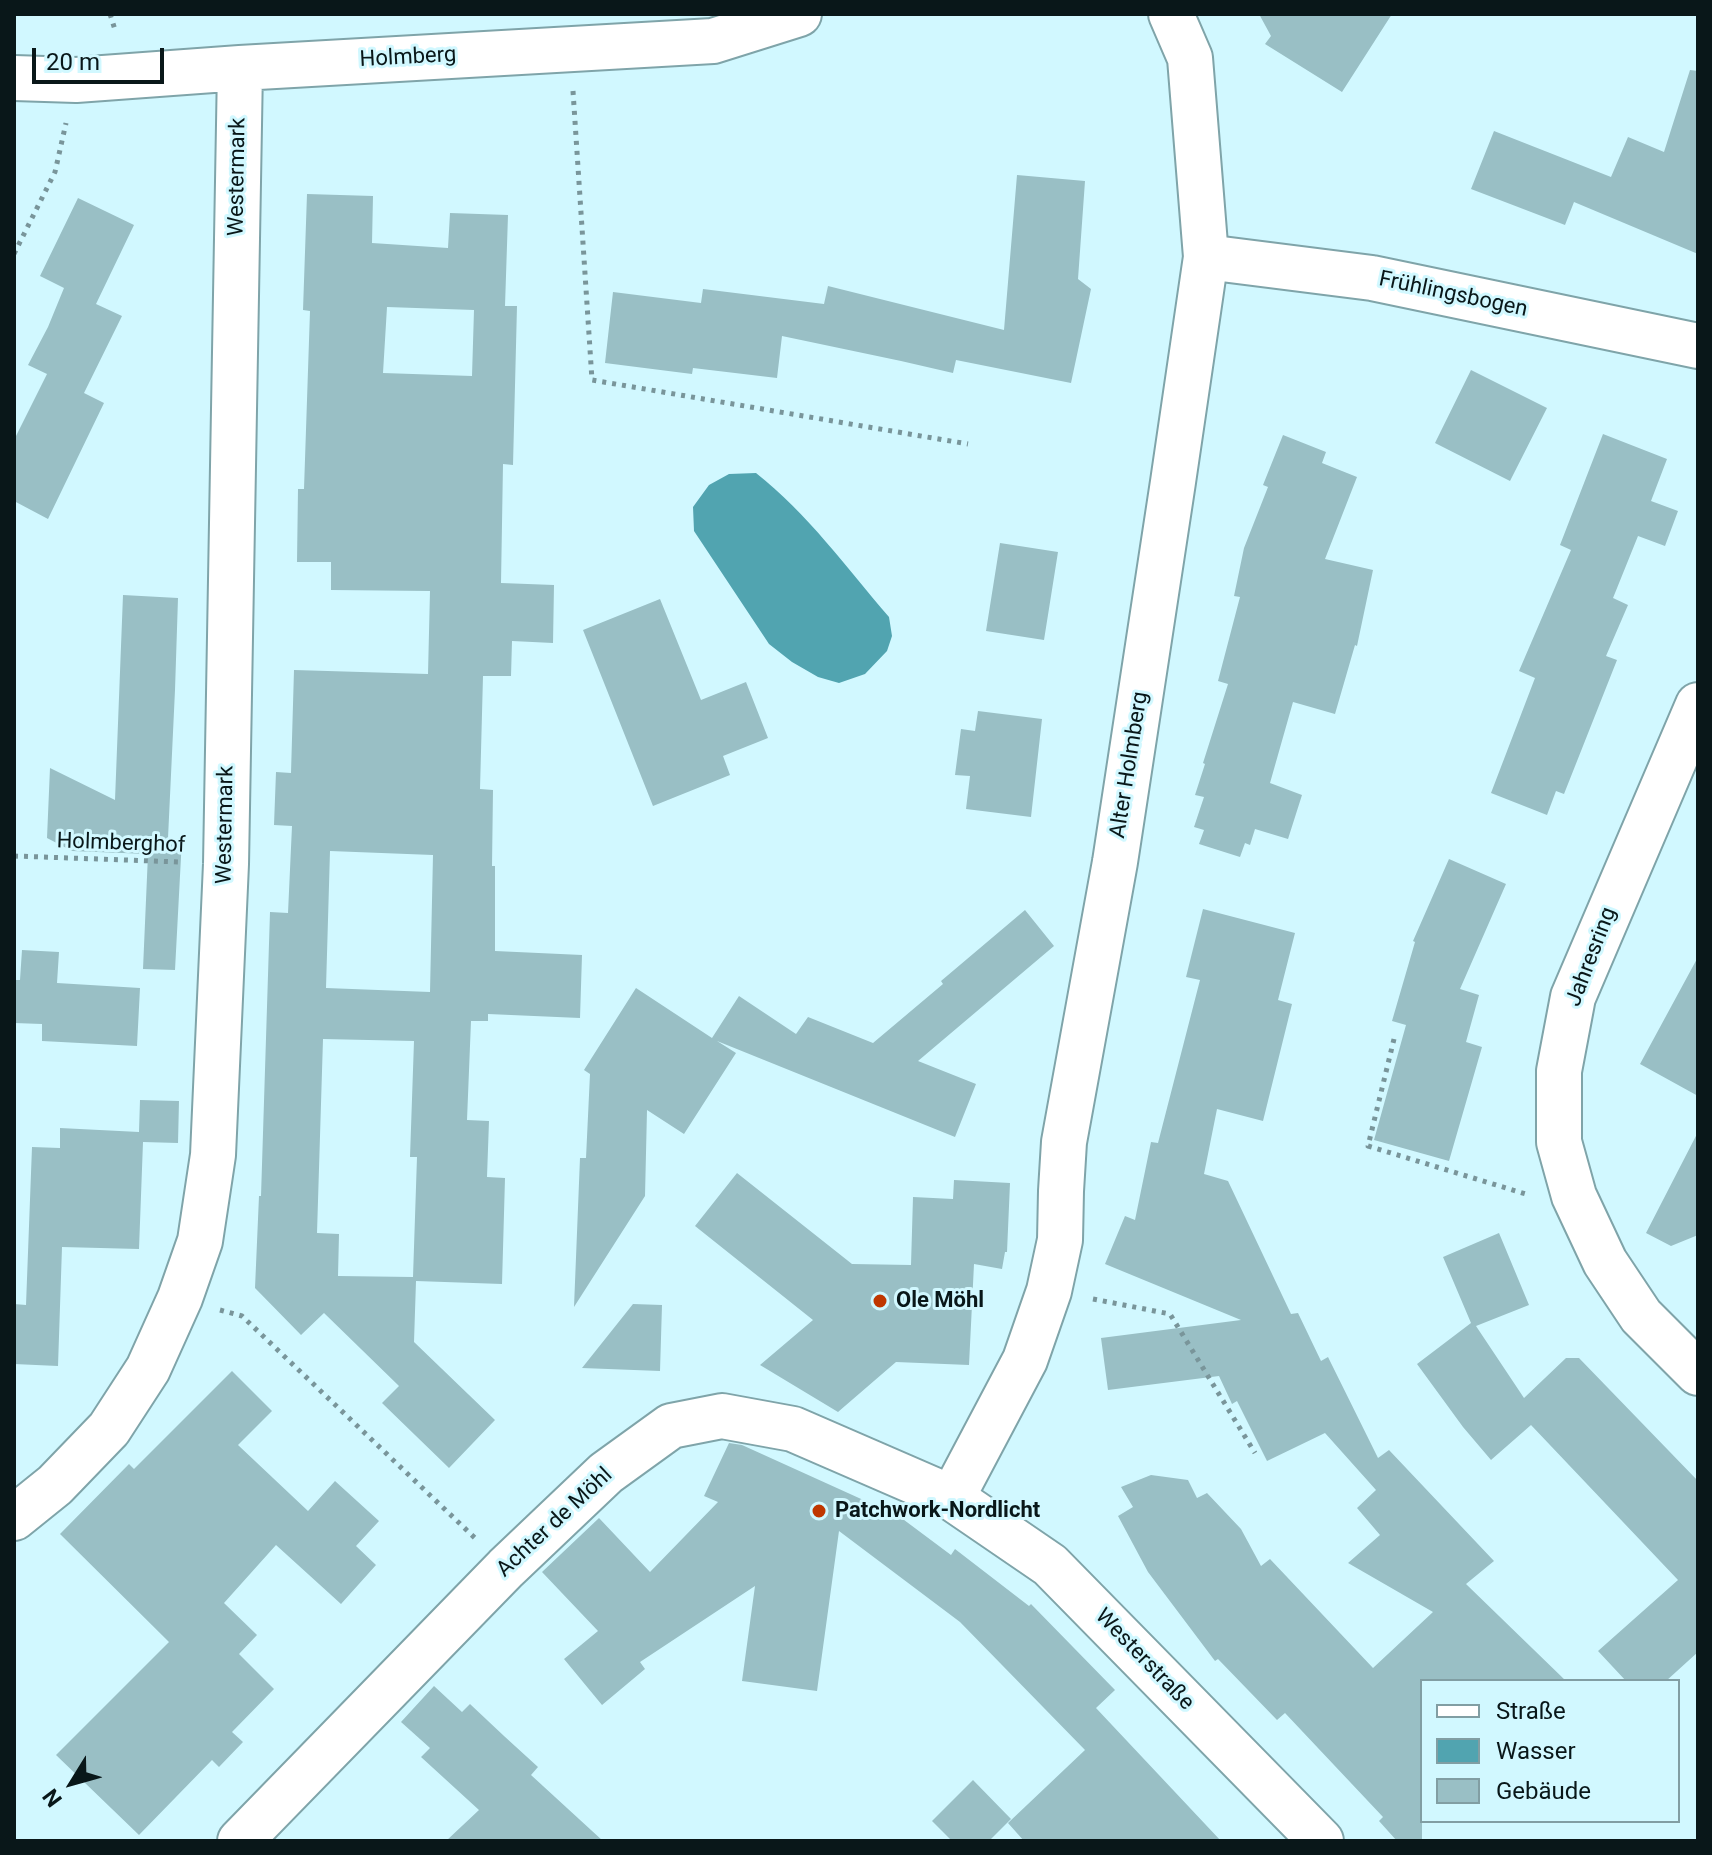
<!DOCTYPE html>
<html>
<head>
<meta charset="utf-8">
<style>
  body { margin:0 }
  #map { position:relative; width:1712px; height:1855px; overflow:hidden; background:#d1f8ff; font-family:Roboto,sans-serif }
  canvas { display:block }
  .frame { position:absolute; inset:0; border:16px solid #091719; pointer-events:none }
  .legend { position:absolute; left:1420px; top:1679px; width:260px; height:144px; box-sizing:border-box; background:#d1f8ff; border:2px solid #819ea3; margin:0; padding:10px 14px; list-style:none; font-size:24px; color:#091719 }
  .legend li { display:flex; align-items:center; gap:16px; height:40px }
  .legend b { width:40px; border:2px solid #819ea3 }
  .north { position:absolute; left:32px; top:1743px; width:80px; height:80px; -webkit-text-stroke:6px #d1f8ff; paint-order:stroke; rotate:233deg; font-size:22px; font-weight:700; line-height:32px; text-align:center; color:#091719 }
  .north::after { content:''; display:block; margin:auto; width:28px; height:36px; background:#091719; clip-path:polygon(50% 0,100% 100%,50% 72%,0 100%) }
  .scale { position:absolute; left:32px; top:48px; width:132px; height:36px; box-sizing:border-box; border:4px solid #091719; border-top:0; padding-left:10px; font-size:24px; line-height:28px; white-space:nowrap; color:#091719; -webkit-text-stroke:6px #d1f8ff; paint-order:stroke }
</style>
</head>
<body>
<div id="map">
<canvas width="1712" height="1855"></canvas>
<div class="frame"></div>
<ul class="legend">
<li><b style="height:10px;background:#fff"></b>Straße</li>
<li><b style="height:22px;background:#51a4b0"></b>Wasser</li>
<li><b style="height:22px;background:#99bfc5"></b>Gebäude</li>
</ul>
<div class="north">N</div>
<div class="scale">20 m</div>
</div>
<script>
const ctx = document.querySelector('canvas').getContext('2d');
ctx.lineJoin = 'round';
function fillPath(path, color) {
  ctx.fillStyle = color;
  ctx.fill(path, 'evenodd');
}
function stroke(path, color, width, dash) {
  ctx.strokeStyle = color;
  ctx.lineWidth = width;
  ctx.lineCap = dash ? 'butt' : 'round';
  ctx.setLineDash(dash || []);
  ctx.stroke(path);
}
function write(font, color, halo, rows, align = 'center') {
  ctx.font = font + ' Roboto,sans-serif';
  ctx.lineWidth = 6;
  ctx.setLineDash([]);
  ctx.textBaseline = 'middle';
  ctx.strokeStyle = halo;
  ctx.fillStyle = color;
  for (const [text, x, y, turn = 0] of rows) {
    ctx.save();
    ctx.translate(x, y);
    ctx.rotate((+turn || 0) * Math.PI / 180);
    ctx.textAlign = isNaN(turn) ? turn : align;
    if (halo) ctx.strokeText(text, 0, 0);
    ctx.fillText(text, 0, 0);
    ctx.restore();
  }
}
const water = new Path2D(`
  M 756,473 C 807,513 847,568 889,617 L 892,636 L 887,651 L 865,674 L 839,683 L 818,677 L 792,662 L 769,644 L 694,531 L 693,507 L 709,485 L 729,474 Z`);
const building = new Path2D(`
  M 1259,14 L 1392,14 L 1342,92 L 1265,44 L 1271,36 Z
  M 1690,70 L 1698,71 L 1698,254 L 1574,202 L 1565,225 L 1471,189 L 1494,131 L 1611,177 L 1628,137 L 1664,152 Z
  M 1017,175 L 1085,181 L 1078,279 L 1091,289 L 1071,383 L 956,360 L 953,373 L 901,361 L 782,336 L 777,378 L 693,368 L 692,374 L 605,363 L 613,292 L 701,303 L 703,289 L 824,304 L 828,286 L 1004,330 Z
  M 307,194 L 373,196 L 372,243 L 448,248 L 450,213 L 508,215 L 505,306 L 517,306 L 513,465 L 503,464 L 501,583 L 554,585 L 553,643 L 512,641 L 511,676 L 483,676 L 480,789 L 493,790 L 492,866 L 495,866 L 495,951 L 582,955 L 580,1018 L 488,1014 L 488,1021 L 471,1021 L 467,1120 L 489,1121 L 487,1177 L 505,1178 L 502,1284 L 416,1281 L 414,1342 L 495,1420 L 449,1468 L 382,1403 L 399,1386 L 324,1313 L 301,1335 L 255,1288 L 259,1196 L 261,1196 L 270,912 L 288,913 L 292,826 L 274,825 L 276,772 L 291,773 L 294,670 L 428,674 L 430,591 L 331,590 L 331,562 L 297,562 L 298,489 L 304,489 L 310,311 L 303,310 ZM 387,307 L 474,310 L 472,376 L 383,373 ZM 330,851 L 433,855 L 430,992 L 326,988 ZM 323,1039 L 414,1041 L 410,1157 L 417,1157 L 413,1277 L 338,1276 L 339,1234 L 317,1233 Z
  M 78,198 L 134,225 L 96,304 L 122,316 L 84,393 L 104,403 L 48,519 L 14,501 L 14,440 L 47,374 L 28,365 L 48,327 L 64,288 L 40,276 Z
  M 1471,370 L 1547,408 L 1510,481 L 1435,443 Z
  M 1603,434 L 1667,459 L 1651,501 L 1678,511 L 1665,546 L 1638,536 L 1613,598 L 1628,605 L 1606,656 L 1617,660 L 1564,794 L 1556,791 L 1547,815 L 1491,793 L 1535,678 L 1519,671 L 1571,550 L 1560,545 Z
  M 1283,435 L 1326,452 L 1322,463 L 1357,477 L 1325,559 L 1373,570 L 1357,646 L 1355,645 L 1335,714 L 1293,702 L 1270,783 L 1302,795 L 1288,839 L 1255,829 L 1250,845 L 1245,843 L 1240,857 L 1199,844 L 1204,830 L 1194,827 L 1204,797 L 1195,795 L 1205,764 L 1203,763 L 1228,684 L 1218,681 L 1240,597 L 1234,596 L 1244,548 L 1268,487 L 1263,485 Z
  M 1000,543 L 1058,552 L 1044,640 L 986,631 Z
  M 123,595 L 178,598 L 175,690 L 168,838 L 182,838 L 175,970 L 143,969 L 148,854 L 72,851 L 47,838 L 50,768 L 115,800 Z
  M 660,599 L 701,700 L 746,682 L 768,738 L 723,756 L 730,775 L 653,806 L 583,630 Z
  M 978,711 L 1042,719 L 1031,817 L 966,809 L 970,776 L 955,775 L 961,729 L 975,731 Z
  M 1449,859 L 1506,884 L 1460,989 L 1479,995 L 1466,1042 L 1482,1047 L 1449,1161 L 1374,1140 L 1406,1025 L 1392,1021 L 1415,942 L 1413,941 Z
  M 1203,909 L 1295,933 L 1278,1000 L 1292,1004 L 1263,1121 L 1217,1109 L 1204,1174 L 1228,1181 L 1291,1314 L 1298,1313 L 1321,1361 L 1328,1357 L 1378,1458 L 1389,1450 L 1494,1561 L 1466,1584 L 1566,1681 L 1422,1681 L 1422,1841 L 1397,1841 L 1379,1821 L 1383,1817 L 1285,1713 L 1277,1720 L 1218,1659 L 1215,1661 L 1148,1572 L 1118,1516 L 1133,1507 L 1121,1487 L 1151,1475 L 1188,1480 L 1197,1498 L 1207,1493 L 1241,1529 L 1261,1566 L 1270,1559 L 1373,1668 L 1433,1612 L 1348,1563 L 1380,1535 L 1357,1508 L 1376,1490 L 1325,1433 L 1267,1461 L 1237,1401 L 1232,1404 L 1219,1376 L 1108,1390 L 1101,1338 L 1241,1320 L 1105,1264 L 1125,1216 L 1135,1220 L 1151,1142 L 1158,1143 L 1200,980 L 1186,977 Z
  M 1025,910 L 1054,946 L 918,1061 L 976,1084 L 955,1137 L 717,1041 L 736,1053 L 684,1134 L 647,1110 L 645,1196 L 574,1307 L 580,1158 L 586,1158 L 590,1074 L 584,1070 L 636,988 L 712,1038 L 739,996 L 796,1034 L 808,1017 L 873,1043 L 943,984 L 941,981 Z
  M 22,950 L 59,952 L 57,983 L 140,988 L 137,1046 L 42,1041 L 42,1024 L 14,1023 L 14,980 L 20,980 Z
  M 1698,957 L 1698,1096 L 1640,1064 Z
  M 140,1100 L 179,1101 L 178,1143 L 143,1142 L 139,1249 L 62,1247 L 58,1366 L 14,1364 L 14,1304 L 26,1305 L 32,1147 L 60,1148 L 60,1128 L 139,1132 Z
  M 1698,1132 L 1698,1235 L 1671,1246 L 1646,1233 Z
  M 737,1173 L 852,1264 L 911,1265 L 913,1197 L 953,1199 L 954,1180 L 1010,1183 L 1007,1252 L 1005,1252 L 1002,1269 L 974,1264 L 969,1365 L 896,1362 L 838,1412 L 760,1365 L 813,1320 L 695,1226 Z
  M 1499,1233 L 1529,1305 L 1476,1326 L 1524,1398 L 1566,1358 L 1579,1358 L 1698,1481 L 1698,1652 L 1666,1681 L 1626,1681 L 1598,1651 L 1678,1580 L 1531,1425 L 1491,1460 L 1463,1427 L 1417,1364 L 1471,1323 L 1443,1257 Z
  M 633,1304 L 662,1305 L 660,1371 L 582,1368 Z
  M 232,1371 L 272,1411 L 238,1445 L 308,1511 L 335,1481 L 379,1521 L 356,1546 L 376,1565 L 341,1604 L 276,1545 L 224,1603 L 257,1635 L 239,1654 L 274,1689 L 232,1732 L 243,1742 L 219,1767 L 212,1760 L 139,1835 L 56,1755 L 169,1642 L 60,1534 L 129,1464 L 134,1469 Z
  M 729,1443 L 742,1445 L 881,1508 L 884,1505 L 951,1555 L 955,1549 L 1029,1606 L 1031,1604 L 1115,1690 L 1096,1708 L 1221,1841 L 1024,1841 L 1008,1823 L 1085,1750 L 960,1622 L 839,1531 L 817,1691 L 742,1681 L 755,1586 L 640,1662 L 645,1669 L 602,1705 L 564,1659 L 598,1631 L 542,1572 L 599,1518 L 650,1572 L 718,1502 L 704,1496 Z
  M 434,1686 L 462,1712 L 470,1704 L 504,1736 L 538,1767 L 531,1775 L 603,1841 L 446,1841 L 479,1810 L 421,1757 L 430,1748 L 401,1722 Z
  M 973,1780 L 1011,1819 L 989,1841 L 952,1841 L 932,1821 Z`);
const path = new Path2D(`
  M 110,14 L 116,33
  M 573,91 L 592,380 L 968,444
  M 14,254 L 55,172 L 66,123
  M 14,856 L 181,862
  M 1394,1039 L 1368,1146 L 1529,1195
  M 1093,1299 L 1170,1314 L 1255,1453
  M 220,1310 L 242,1316 L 476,1539`);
const minor = new Path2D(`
  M 14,78 L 76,80 L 240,68 L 713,41 L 799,14
  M 1206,257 L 1372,278 L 1698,346
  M 1698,705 L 1573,997 L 1559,1071 L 1559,1142 L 1574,1196 L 1605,1262 L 1641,1316 L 1698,1373
  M 952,1498 L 1025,1360 L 1049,1291 L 1060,1240 L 1061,1191 L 1064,1142 L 1115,862 L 1173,482 L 1206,257 L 1190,58 L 1171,14
  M 14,1518 L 55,1485 L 109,1429 L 148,1369 L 180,1298 L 200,1241 L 213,1155 L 226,864 L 240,68
  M 240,1841 L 506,1568 L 606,1473 L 671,1426 L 722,1416 L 793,1429 L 952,1498 L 1050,1565 L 1321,1841`);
const markers = [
  [880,1301,8,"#bf3700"],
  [819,1511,8,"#bf3700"]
];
const streetNames = [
  ["Holmberg",408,58,-3],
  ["Westermark",238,177,-89],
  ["Frühlingsbogen",1453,295,12],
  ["Alter Holmberg",1130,765,-81],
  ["Westermark",226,825,-89],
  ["Holmberghof",121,844,2],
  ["Jahresring",1592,957,-69],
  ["Achter de Möhl",555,1523,-43],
  ["Westerstraße",1144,1660,46]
];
const poiNames = [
  ["Ole Möhl",896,1301],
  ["Patchwork-Nordlicht",835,1511]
];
fillPath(water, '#51a4b0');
fillPath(building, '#99bfc5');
stroke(minor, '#7fa4a9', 48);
stroke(path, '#79959a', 5, [4, 6]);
stroke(minor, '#fff', 44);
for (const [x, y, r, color] of markers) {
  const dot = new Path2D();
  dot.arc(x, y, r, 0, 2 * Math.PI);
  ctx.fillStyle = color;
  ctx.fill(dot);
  stroke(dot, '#d1f8ff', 3);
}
write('22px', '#091719', '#d1f8ff', streetNames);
write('bold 22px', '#091719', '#d1f8ff', poiNames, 'left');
</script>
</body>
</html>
